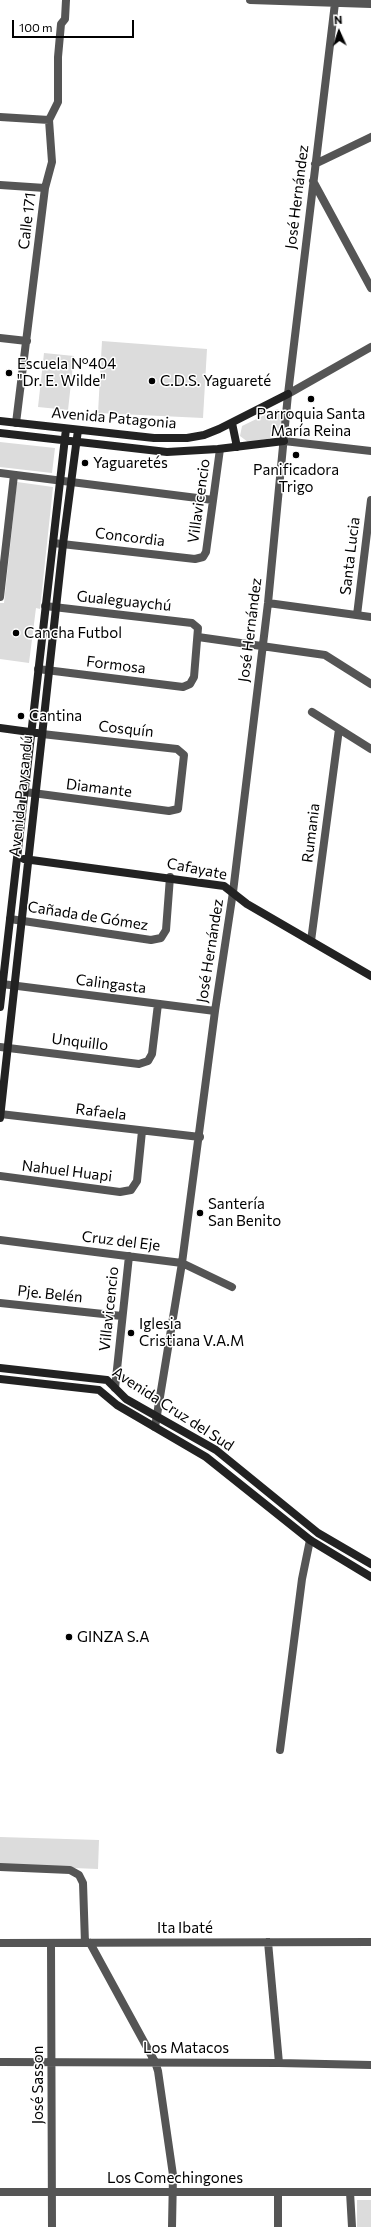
<!DOCTYPE html>
<html>
<head>
<meta charset="utf-8">
<style>
  body { margin:0 }
  #map { position:relative; width:371px; height:2227px; overflow:hidden; background:#fff; font-family:Commissioner,sans-serif }
  canvas { display:block }
  .north { position:absolute; left:319px; top:12px; width:40px; height:40px; -webkit-text-stroke:3px #fff; paint-order:stroke; rotate:357deg; font-size:11px; font-weight:700; line-height:16px; text-align:center; color:#000 }
  .north::after { content:''; display:block; margin:auto; width:14px; height:18px; background:#000; clip-path:polygon(50% 0,100% 100%,50% 72%,0 100%) }
  .scale { position:absolute; left:12px; top:20px; width:122px; height:18px; box-sizing:border-box; border:2px solid #000; border-top:0; padding-left:5px; font-size:12px; line-height:14px; white-space:nowrap; color:#000; -webkit-text-stroke:3px #fff; paint-order:stroke }
</style>
</head>
<body>
<div id="map">
<canvas width="371" height="2227"></canvas>
<div class="north">N</div>
<div class="scale">100 m</div>
</div>
<script>
const ctx = document.querySelector('canvas').getContext('2d');
ctx.lineJoin = 'round';
function fillPath(path, color) {
  ctx.fillStyle = color;
  ctx.fill(path, 'evenodd');
}
function stroke(path, color, width, dash) {
  ctx.strokeStyle = color;
  ctx.lineWidth = width;
  ctx.lineCap = dash ? 'butt' : 'round';
  ctx.setLineDash(dash || []);
  ctx.stroke(path);
}
function write(font, color, halo, rows, align = 'center') {
  ctx.font = font + ' Commissioner,sans-serif';
  ctx.lineWidth = 3;
  ctx.setLineDash([]);
  ctx.textBaseline = 'middle';
  ctx.strokeStyle = halo;
  ctx.fillStyle = color;
  for (const [text, x, y, turn = 0] of rows) {
    ctx.save();
    ctx.translate(x, y);
    ctx.rotate((+turn || 0) * Math.PI / 180);
    ctx.textAlign = isNaN(turn) ? turn : align;
    if (halo) ctx.strokeText(text, 0, 0);
    ctx.fillText(text, 0, 0);
    ctx.restore();
  }
}
const green = new Path2D(`
  M 102,341 L 207,349 L 203,418 L 98,413 Z
  M 44,353 L 74,356 L 68,410 L 38,407 Z
  M 277,409 L 282,411 C 283,440 273,438 248,442 L 240,436 L 242,426 Z
  M 0,442 L 55,448 L 52,473 L 0,467 Z
  M 17,482 L 53,487 L 40,609 L 36,608 L 29,663 L 0,659 L 0,603 L 4,603 Z
  M 0,1837 L 99,1840 L 98,1869 L 0,1865 Z
  M 357,2200 L 371,2200 L 371,2227 L 357,2227 Z`);
const street = new Path2D(`
  M 250,0 L 371,4
  M 0,117 L 49,120
  M 315,164 L 371,137
  M 313,181 L 371,288
  M 0,185 L 45,188
  M 0,338 L 27,341
  M 288,394 L 371,347
  M 16,423 L 45,188 L 52,162 L 49,120 L 58,102 L 58,57 L 61,24 L 65,19 L 66,0
  M 284,441 L 371,451
  M 0,473 L 213,500
  M 53,543 L 195,559 L 203,557 L 206,552 L 220,449
  M 0,597 L 14,475
  M 268,603 L 371,617
  M 357,615 L 371,500
  M 198,637 L 325,655 L 371,684
  M 38,669 L 183,687 L 190,684 L 194,677 L 198,628 L 192,623 L 45,606
  M 312,712 L 371,749
  M 25,792 L 169,811 L 178,809 L 184,755 L 177,749 L 42,734
  M 10,919 L 151,940 L 161,938 L 166,930 L 170,877
  M 311,941 L 339,729
  M 2,984 L 215,1011
  M 0,1047 L 139,1064 L 148,1061 L 152,1054 L 158,1004
  M 0,1114 L 200,1137
  M 0,1176 L 120,1192 L 131,1190 L 137,1181 L 142,1131
  M 0,1240 L 182,1263 L 232,1287
  M 0,1303 L 122,1316
  M 115,1388 L 129,1256
  M 155,1427 L 182,1263 L 215,1011 L 233,892 L 268,603 L 288,394 L 335,3
  M 280,1750 L 302,1579 L 310,1540
  M 0,1867 L 70,1870 L 79,1875 L 83,1883 L 85,1943
  M 268,1942 L 279,2063
  M 0,1943 L 371,1942
  M 51,1943 L 52,2227
  M 90,1943 L 155,2062 L 158,2071 L 173,2175 L 172,2227
  M 0,2062 L 279,2063 L 371,2065
  M 0,2192 L 371,2192
  M 278,2192 L 278,2227
  M 350,2192 L 352,2227`);
const secondary = new Path2D(`
  M 0,421 L 154,438 L 187,438 L 204,435 L 219,429 L 288,394
  M 232,423 L 237,447
  M 0,433 L 167,452 L 218,449 L 284,441
  M 0,728 L 37,733
  M 24,859 L 224,886 L 247,904 L 371,976
  M 0,1007 L 66,429
  M 0,1118 L 63,544 L 78,430
  M 0,1368 L 107,1380 L 126,1399 L 216,1450 L 318,1533 L 371,1564
  M 0,1379 L 99,1390 L 117,1405 L 206,1457 L 310,1540 L 371,1577`);
const markers = [
  [9,373,4,"#000"],
  [152,381,4,"#000"],
  [311,399,4,"#000"],
  [296,455,4,"#000"],
  [85,463,4,"#000"],
  [16,633,4,"#000"],
  [21,716,4,"#000"],
  [200,1213,4,"#000"],
  [131,1333,4,"#000"],
  [69,1637,4,"#000"]
];
const streetNames = [
  ["José Hernández",297,197,-83],
  ["Calle 171",27,221,-83],
  ["Avenida Patagonia",114,418,5],
  ["Villavicencio",199,501,-82],
  ["Concordia",130,537,7],
  ["Santa Lucia",350,556,-83],
  ["Gualeguaychú",124,601,6],
  ["José Hernández",250,630,-83],
  ["Formosa",116,665,7],
  ["Cosquín",126,729,6],
  ["Diamante",99,788,7],
  ["Avenida Paysandú",21,796,-84],
  ["Rumania",311,833,-83],
  ["Cafayate",197,869,11],
  ["Cañada de Gómez",88,916,9],
  ["José Hernández",210,951,-81],
  ["Calingasta",111,984,7],
  ["Unquillo",80,1042,7],
  ["Rafaela",101,1112,7],
  ["Nahuel Huapi",67,1171,7],
  ["Cruz del Eje",121,1241,7],
  ["Pje. Belén",50,1294,6],
  ["Villavicencio",109,1309,-84],
  ["Avenida Cruz del Sud",173,1409,33],
  ["Ita Ibaté",185,1928],
  ["Los Matacos",186,2048],
  ["José Sasson",38,2085,-90],
  ["Los Comechingones",175,2178]
];
const poiNames = [
  ["Escuela Nº404",17,364],
  ["\"Dr. E. Wilde\"",17,381],
  ["C.D.S. Yaguareté",160,381],
  ["Parroquia Santa",311,414,"center"],
  ["María Reina",311,431,"center"],
  ["Yaguaretés",93,463],
  ["Panificadora",296,470,"center"],
  ["Trigo",296,487,"center"],
  ["Cancha Futbol",24,633],
  ["Cantina",29,716],
  ["Santería",208,1204],
  ["San Benito",208,1221],
  ["Iglesia",139,1324],
  ["Cristiana V.A.M",139,1341],
  ["GINZA S.A",77,1637]
];
fillPath(green, '#dcdcdc');
stroke(street, '#555', 8);
stroke(secondary, '#222', 8);
for (const [x, y, r, color] of markers) {
  const dot = new Path2D();
  dot.arc(x, y, r, 0, 2 * Math.PI);
  ctx.fillStyle = color;
  ctx.fill(dot);
  stroke(dot, '#fff', 1.5);
}
write('15px', '#000', '#fff', streetNames);
write('15px', '#000', '#fff', poiNames, 'left');
</script>
</body>
</html>
